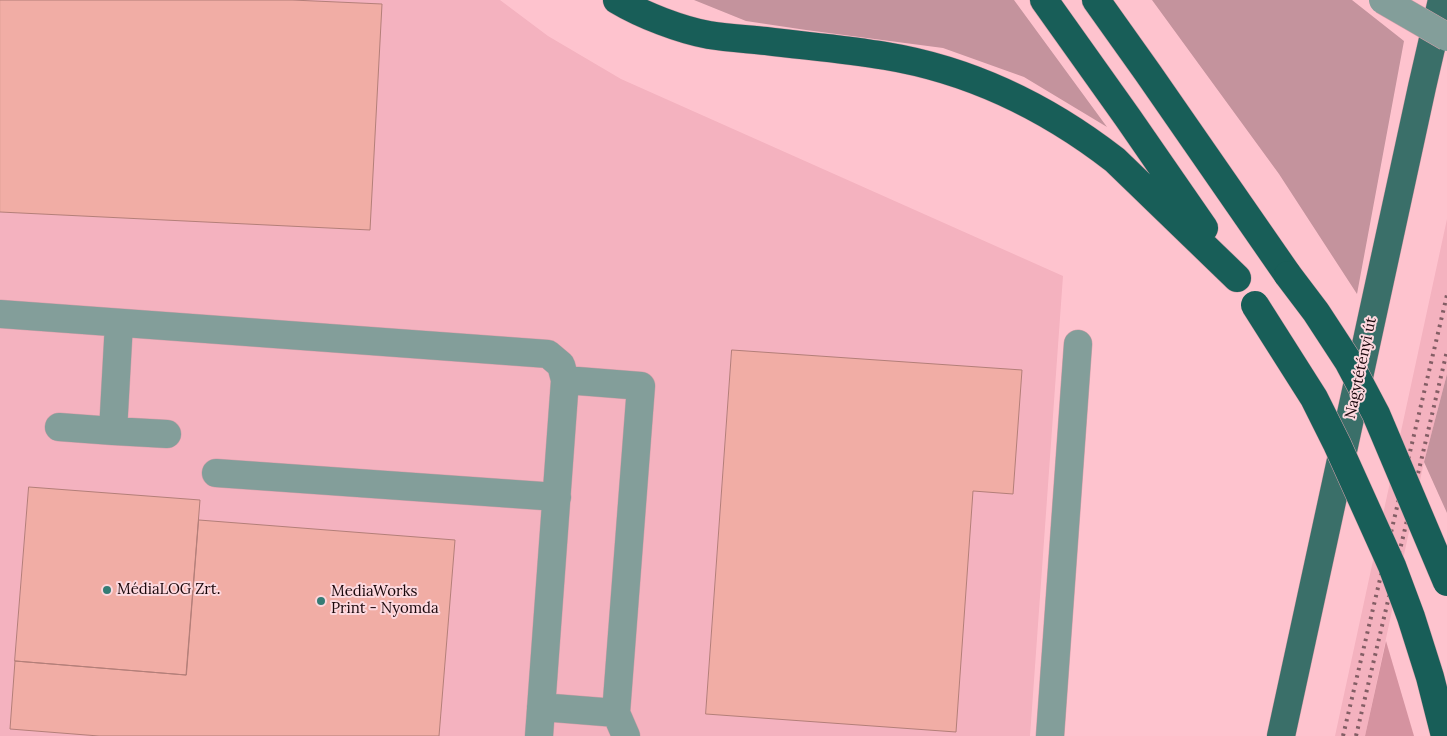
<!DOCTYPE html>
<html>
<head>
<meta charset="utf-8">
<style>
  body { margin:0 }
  canvas { display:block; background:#fec3ce }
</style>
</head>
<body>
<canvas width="1447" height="736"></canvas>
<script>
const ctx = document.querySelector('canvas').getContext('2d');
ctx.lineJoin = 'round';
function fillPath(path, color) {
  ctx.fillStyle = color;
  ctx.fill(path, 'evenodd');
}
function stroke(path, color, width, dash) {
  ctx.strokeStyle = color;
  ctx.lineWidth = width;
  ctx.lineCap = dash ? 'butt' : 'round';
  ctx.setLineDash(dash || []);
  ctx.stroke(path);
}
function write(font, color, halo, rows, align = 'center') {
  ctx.font = font + ' Lora,serif';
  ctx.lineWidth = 4;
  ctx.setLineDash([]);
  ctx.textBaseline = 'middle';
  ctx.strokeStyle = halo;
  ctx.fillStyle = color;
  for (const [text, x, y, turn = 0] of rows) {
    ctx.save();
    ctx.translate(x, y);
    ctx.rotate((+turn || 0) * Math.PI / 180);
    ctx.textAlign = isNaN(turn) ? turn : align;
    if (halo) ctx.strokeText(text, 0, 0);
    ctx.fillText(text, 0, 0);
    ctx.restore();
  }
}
const built = new Path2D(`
  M 0,0 L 500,0 L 548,36 L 621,79 L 1063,276 L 1030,736 L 0,736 Z
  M 1447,219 L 1447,374 L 1424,462 L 1365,736 L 1335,736 Z`);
const green = new Path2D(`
  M 694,0 L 1014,0 L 1107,127 L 1024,77 L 943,48 L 806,30 L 746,21 Z
  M 1152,0 L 1352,0 L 1404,41 L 1357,294 L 1279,174 Z
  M 1447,374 L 1447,513 L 1424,462 Z`);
const forest = new Path2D(`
  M 1386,641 L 1414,736 L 1365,736 Z`);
const building = new Path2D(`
  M 0,0 L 292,0 L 382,4 L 370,230 L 0,212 Z
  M 732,350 L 1022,370 L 1013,494 L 973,491 L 956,732 L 706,714 Z
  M 29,487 L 200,500 L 186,675 L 15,661 Z
  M 199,520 L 455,540 L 439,736 L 99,736 L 10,729 L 15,661 L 186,675 Z`);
const minor = new Path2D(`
  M 0,314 L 548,354 L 561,365 L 565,380 L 539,736
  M 119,323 L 113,431 L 167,434
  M 59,427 L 113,431
  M 216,473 L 557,497
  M 541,707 L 616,713 L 641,386 L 565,380
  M 616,713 L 626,736
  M 1050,736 L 1078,344`);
const major = new Path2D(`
  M 1281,736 L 1422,87 L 1442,0`);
const highway = new Path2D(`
  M 617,0 C 642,15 681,30 709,35 C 728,38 747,39 766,41 C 806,46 846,49 886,56 C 970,70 1048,108 1115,160 L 1237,278
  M 1044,0 L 1128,118 L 1204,228
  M 1096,0 L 1148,73 L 1288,275`);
const rail = new Path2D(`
  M 1343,736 L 1447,295
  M 1356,736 L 1447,351`);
const minorBridge = new Path2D(`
  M 1383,0 L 1447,37`);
const highwayBridge = new Path2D(`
  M 1288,275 L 1316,312 L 1348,361 L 1376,414 L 1447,582
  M 1255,305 L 1314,398 L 1337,444 L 1392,566 L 1411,617 L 1430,677 L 1445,736`);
const markers = [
  [107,590,5,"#357c75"],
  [321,601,5,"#357c75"]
];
const streetNames = [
  ["Nagytétényi út",1361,368,-78]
];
const poiNames = [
  ["MédiaLOG Zrt.",117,590],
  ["MediaWorks",331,592],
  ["Print - Nyomda",331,609]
];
fillPath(built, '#f4b2bf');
fillPath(green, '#c4939d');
fillPath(forest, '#d593a0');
fillPath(building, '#f1ada5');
stroke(building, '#b47f79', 1);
stroke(minor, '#d5a1ab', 29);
stroke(major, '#d5a1ab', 29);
stroke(highway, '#d5a1ab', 29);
stroke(minor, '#839e9a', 28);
stroke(major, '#3a6f69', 28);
stroke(highway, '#185e58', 28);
stroke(rail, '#835e65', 4, [2.5, 5]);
stroke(minorBridge, '#d5a1ab', 29, []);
stroke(highwayBridge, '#d5a1ab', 29, []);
stroke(minorBridge, '#839e9a', 28);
stroke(highwayBridge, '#185e58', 28);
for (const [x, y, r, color] of markers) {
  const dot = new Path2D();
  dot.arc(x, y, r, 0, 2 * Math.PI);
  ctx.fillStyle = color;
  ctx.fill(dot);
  stroke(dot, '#fcd8de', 2);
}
write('15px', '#18060a', '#fcd8de', streetNames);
write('15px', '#18060a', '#fcd8de', poiNames, 'left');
</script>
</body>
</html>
